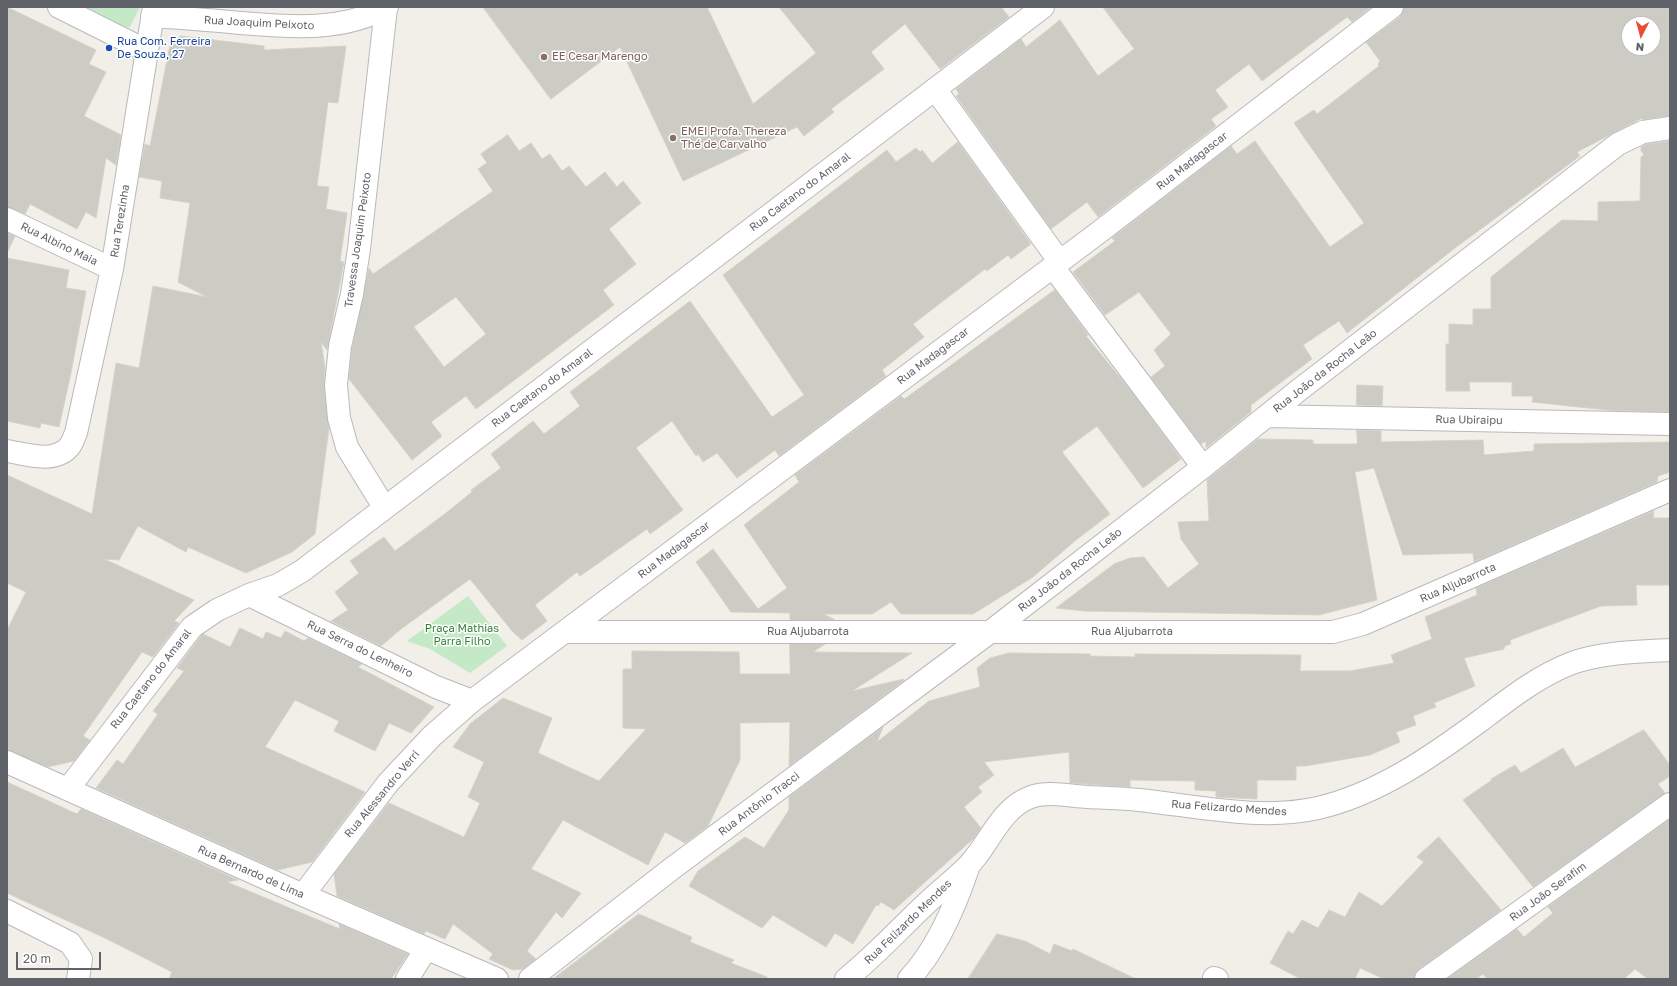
<!DOCTYPE html>
<html>
<head>
<meta charset="utf-8">
<style>
  body { margin:0 }
  #map { position:relative; width:1677px; height:986px; overflow:hidden; background:#f1efe8; font-family:"Golos Text",sans-serif }
  canvas { display:block }
  .frame { position:absolute; inset:0; border:8px solid #5f6268; pointer-events:none }
  .north { position:absolute; left:1621px; top:16px; width:40px; height:40px; box-sizing:border-box; background:#fff; border:1px solid #bfc0c3; border-radius:50%; rotate:186deg; font-size:11px; font-weight:700; line-height:16px; text-align:center; color:#5f6268 }
  .north::after { content:''; display:block; margin:auto; width:14px; height:18px; background:#ea4c34; clip-path:polygon(50% 0,100% 100%,50% 72%,0 100%) }
  .scale { position:absolute; left:16px; top:952px; width:85px; height:18px; box-sizing:border-box; border:2px solid #5f6268; border-top:0; padding-left:5px; font-size:12px; line-height:14px; white-space:nowrap; color:#5f6268; -webkit-text-stroke:3px #fff; paint-order:stroke }
</style>
</head>
<body>
<div id="map">
<canvas width="1677" height="986"></canvas>
<div class="frame"></div>
<div class="north">N</div>
<div class="scale">20 m</div>
</div>
<script>
const ctx = document.querySelector('canvas').getContext('2d');
ctx.lineJoin = 'round';
function fillPath(path, color) {
  ctx.fillStyle = color;
  ctx.fill(path, 'evenodd');
}
function stroke(path, color, width, dash) {
  ctx.strokeStyle = color;
  ctx.lineWidth = width;
  ctx.lineCap = dash ? 'butt' : 'round';
  ctx.setLineDash(dash || []);
  ctx.stroke(path);
}
function write(font, color, halo, rows, align = 'center') {
  ctx.font = font + ' "Golos Text",sans-serif';
  ctx.lineWidth = 3;
  ctx.setLineDash([]);
  ctx.textBaseline = 'middle';
  ctx.strokeStyle = halo;
  ctx.fillStyle = color;
  for (const [text, x, y, turn = 0] of rows) {
    ctx.save();
    ctx.translate(x, y);
    ctx.rotate((+turn || 0) * Math.PI / 180);
    ctx.textAlign = isNaN(turn) ? turn : align;
    if (halo) ctx.strokeText(text, 0, 0);
    ctx.fillText(text, 0, 0);
    ctx.restore();
  }
}
const green = new Path2D(`
  M 87,7 L 140,7 L 130,27 C 114,28 100,17 87,7 Z
  M 468,596 L 507,646 L 470,673 L 430,649 L 407,641 Z`);
const building = new Path2D(`
  M 7,7 L 96,50 L 89,64 L 106,72 L 84,116 L 121,135 L 116,165 L 106,158 L 96,218 L 86,212 L 77,229 L 30,204 L 25,214 L 7,207 Z
  M 483,7 L 707,7 L 753,104 L 816,53 L 779,7 L 1001,7 L 1009,17 L 940,69 L 905,24 L 871,52 L 884,69 L 831,109 L 834,112 L 804,136 L 797,127 L 683,181 L 620,47 L 551,99 Z
  M 1103,7 L 1371,7 L 1352,22 L 1347,17 L 1262,81 L 1249,64 L 1215,90 L 1228,107 L 1211,119 L 1216,126 L 1098,217 L 1087,202 L 1051,229 L 956,96 L 959,94 L 956,89 L 1021,39 L 1026,47 L 1060,20 L 1098,76 L 1134,49 Z
  M 1404,7 L 1670,7 L 1670,116 L 1642,120 L 1642,118 L 1577,152 L 1580,156 L 1455,248 L 1347,333 L 1339,321 L 1303,345 L 1312,359 L 1251,405 L 1251,412 L 1206,448 L 1206,441 L 1201,444 L 1151,377 L 1165,366 L 1154,350 L 1171,334 L 1139,292 L 1105,315 L 1073,272 L 1115,241 L 1112,238 L 1231,146 L 1237,154 L 1255,141 L 1330,247 L 1364,223 L 1294,123 L 1314,110 L 1317,114 L 1379,66 L 1378,64 L 1380,61 L 1366,42 L 1400,17 ZM 1629,24 L 1653,24 L 1653,48 L 1629,48 Z
  M 181,36 L 264,46 L 264,50 L 346,46 L 338,103 L 328,102 L 317,186 L 329,187 L 326,209 L 347,213 L 340,261 L 344,262 L 327,350 L 321,342 L 325,368 L 324,386 L 329,428 L 315,534 L 292,552 L 246,573 L 188,547 L 186,552 L 138,526 L 119,560 L 104,559 L 194,600 L 174,621 L 179,623 L 153,657 L 142,652 L 83,736 L 90,740 L 74,761 L 48,767 L 7,750 L 7,630 L 26,592 L 7,583 L 7,475 L 92,514 L 116,363 L 139,368 L 153,286 L 207,297 L 178,282 L 190,203 L 160,198 L 162,181 L 139,177 L 145,144 L 150,146 L 170,45 L 172,41 Z
  M 508,135 L 519,151 L 531,143 L 542,159 L 550,154 L 562,171 L 569,166 L 586,187 L 605,172 L 617,187 L 623,181 L 641,203 L 609,229 L 636,264 L 603,290 L 614,305 L 476,409 L 466,396 L 431,422 L 442,436 L 412,460 L 349,379 L 352,348 L 369,268 L 373,274 L 493,191 L 478,169 L 487,163 L 481,154 ZM 456,297 L 486,334 L 444,367 L 414,327 Z
  M 1670,141 L 1670,412 L 1607,410 L 1532,402 L 1533,396 L 1512,396 L 1512,382 L 1469,382 L 1470,391 L 1446,391 L 1446,344 L 1449,344 L 1449,324 L 1473,325 L 1473,309 L 1491,309 L 1491,277 L 1562,220 L 1598,221 L 1598,202 L 1640,201 L 1641,157 L 1644,155 L 1641,151 L 1641,147 L 1647,144 Z
  M 958,142 L 1031,244 L 1011,259 L 1008,255 L 987,271 L 985,269 L 913,324 L 924,337 L 882,370 L 886,376 L 779,456 L 775,450 L 737,478 L 717,453 L 703,462 L 698,454 L 696,456 L 672,421 L 636,448 L 683,510 L 650,534 L 647,529 L 580,576 L 577,572 L 535,605 L 547,621 L 522,640 L 512,631 L 470,579 L 401,629 L 381,646 L 331,621 L 348,610 L 335,592 L 359,573 L 350,561 L 384,537 L 395,551 L 446,513 L 472,492 L 471,490 L 501,468 L 491,454 L 533,421 L 544,434 L 580,406 L 570,392 L 690,301 L 772,417 L 804,395 L 723,275 L 887,150 L 896,162 L 916,148 L 920,152 L 922,150 L 932,163 Z
  M 7,233 L 15,236 L 7,253 Z
  M 7,258 L 69,270 L 66,288 L 86,291 L 71,373 L 59,427 L 41,423 L 40,428 L 7,421 Z
  M 1055,290 L 1088,335 L 1086,336 L 1131,391 L 1181,459 L 1143,488 L 1097,426 L 1062,452 L 1110,514 L 1076,540 L 1033,577 L 973,614 L 901,614 L 891,602 L 872,614 L 824,614 L 835,620 L 790,620 L 790,613 L 731,612 L 696,562 L 713,549 L 758,609 L 787,588 L 744,525 L 799,482 L 795,475 L 901,396 L 904,399 Z
  M 1357,385 L 1383,386 L 1382,406 L 1357,405 Z
  M 1357,430 L 1381,431 L 1381,442 L 1483,440 L 1484,455 L 1534,451 L 1534,444 L 1670,442 L 1670,472 L 1658,476 L 1657,482 L 1474,562 L 1473,553 L 1403,555 L 1374,468 L 1355,472 L 1377,600 L 1319,615 L 1084,611 L 1056,608 L 1114,564 L 1130,558 L 1144,557 L 1168,588 L 1199,564 L 1181,539 L 1178,522 L 1209,521 L 1207,480 L 1258,439 L 1313,440 L 1313,444 L 1357,444 Z
  M 1654,511 L 1653,518 L 1670,518 L 1670,585 L 1636,585 L 1637,605 L 1601,606 L 1510,640 L 1511,644 L 1505,646 L 1504,649 L 1464,658 L 1475,686 L 1434,703 L 1436,707 L 1413,716 L 1416,725 L 1396,732 L 1400,742 L 1370,755 L 1305,766 L 1296,766 L 1296,780 L 1257,780 L 1257,799 L 1216,797 L 1216,791 L 1195,790 L 1195,781 L 1130,780 L 1130,787 L 1070,783 L 1069,752 L 984,762 L 994,775 L 978,787 L 982,792 L 964,807 L 981,828 L 974,838 L 894,910 L 881,902 L 878,906 L 876,905 L 853,944 L 835,933 L 826,947 L 773,915 L 762,928 L 689,886 L 698,871 L 745,837 L 764,848 L 789,810 L 789,797 L 883,727 L 877,742 L 929,701 L 980,687 L 977,668 L 990,658 L 1009,653 L 1090,654 L 1090,656 L 1135,657 L 1135,654 L 1301,655 L 1300,671 L 1350,671 L 1394,663 L 1391,655 L 1432,639 L 1425,617 L 1477,595 L 1476,588 Z
  M 240,628 L 263,639 L 266,632 L 281,638 L 285,631 L 304,641 L 308,638 L 362,664 L 358,667 L 434,707 L 411,733 L 389,723 L 375,751 L 334,731 L 339,721 L 295,700 L 265,747 L 365,792 L 312,862 L 278,870 L 96,788 L 117,760 L 123,764 L 158,714 L 153,711 L 184,671 L 177,668 L 201,636 L 203,634 L 230,647 Z
  M 790,644 L 825,644 L 813,652 L 912,653 L 852,691 L 904,679 L 903,681 L 789,766 L 790,722 L 740,723 L 740,760 L 708,826 L 685,843 L 665,832 L 648,865 L 563,820 L 531,869 L 581,893 L 562,918 L 556,912 L 527,951 L 536,959 L 523,969 L 513,970 L 489,959 L 493,954 L 453,924 L 445,939 L 426,931 L 424,934 L 337,896 L 334,874 L 389,803 L 464,837 L 480,803 L 468,797 L 484,762 L 453,747 L 470,724 L 503,698 L 552,718 L 538,753 L 599,781 L 646,729 L 623,728 L 623,669 L 632,669 L 632,651 L 739,652 L 740,674 L 790,674 Z
  M 1644,730 L 1670,765 L 1670,776 L 1658,784 L 1665,793 L 1533,887 L 1463,800 L 1492,780 L 1491,779 L 1515,765 L 1521,773 L 1563,748 L 1575,767 Z
  M 7,782 L 77,814 L 81,809 L 238,880 L 227,882 L 340,929 L 339,924 L 408,954 L 391,979 L 169,979 L 172,972 L 107,939 L 7,893 Z
  M 1670,819 L 1670,979 L 1648,979 L 1635,969 L 1624,979 L 1487,979 L 1483,974 L 1476,979 L 1447,979 L 1517,929 L 1524,937 L 1553,913 L 1548,907 Z
  M 1439,837 L 1501,910 L 1419,969 L 1415,974 L 1414,979 L 1384,979 L 1360,968 L 1355,979 L 1301,979 L 1270,963 L 1288,931 L 1293,934 L 1302,920 L 1318,928 L 1329,910 L 1345,917 L 1359,892 L 1382,906 L 1424,862 L 1417,857 Z
  M 639,914 L 692,937 L 690,942 L 734,960 L 731,963 L 767,977 L 767,979 L 553,979 Z
  M 997,934 L 1025,941 L 1050,954 L 1054,944 L 1072,951 L 1073,949 L 1136,979 L 968,979 Z`);
const minor = new Path2D(`
  M 59,7 L 147,51
  M 152,16 C 182,18 211,20 241,23 C 290,27 342,32 387,7
  M 935,89 L 1060,262
  M 7,219 L 112,269
  M 1053,267 L 1203,467
  M 1268,416 L 1670,424
  M 7,451 C 26,454 54,464 69,447 C 72,444 74,437 76,433 L 112,269 L 154,7
  M 384,507 L 347,447 L 339,418 L 336,385 L 340,346 L 352,294 L 359,249 L 386,8
  M 249,595 L 436,687 L 472,701
  M 565,632 L 1333,632 L 1363,624 L 1670,490
  M 7,762 L 303,895 L 497,979
  M 68,789 L 192,627 L 217,610 L 249,595 L 278,585 L 302,571 L 1043,7
  M 303,895 L 388,783 L 432,736 L 472,701 L 1098,233 L 1392,7
  M 7,911 L 70,943 L 81,959 L 78,979
  M 1214,978 L 1217,979
  M 407,979 L 426,949
  M 530,979 L 670,870 L 990,632 L 1203,467 L 1299,390 L 1618,144 L 1643,132 L 1670,128
  M 846,979 C 876,955 901,927 929,901 C 942,889 956,878 968,866 C 989,845 1000,808 1031,797 C 1047,791 1070,796 1087,797 C 1105,798 1122,798 1139,800 C 1197,806 1261,821 1318,808 C 1378,794 1431,757 1480,721 C 1509,699 1538,676 1572,663 C 1603,652 1637,652 1670,650
  M 909,979 C 937,949 955,907 968,868
  M 1426,979 L 1670,804`);
const markers = [
  [109,48,4,"#1a4fb4"],
  [544,57,4,"#8d6e63"],
  [673,138,4,"#8d6e63"]
];
const streetNames = [
  ["Rua Joaquim Peixoto",259,23,3],
  ["Rua Madagascar",1192,161,-38],
  ["Rua Caetano do Amaral",800,192,-37],
  ["Rua Terezinha",120,221,-81],
  ["Travessa Joaquim Peixoto",358,240,-82],
  ["Rua Albino Maia",59,244,26],
  ["Rua Madagascar",933,356,-37],
  ["Rua João da Rocha Leão",1325,371,-38],
  ["Rua Caetano do Amaral",542,388,-37],
  ["Rua Ubiraipu",1469,420,1],
  ["Rua Madagascar",674,550,-37],
  ["Rua João da Rocha Leão",1070,570,-38],
  ["Rua Aljubarrota",1458,583,-24],
  ["Rua Aljubarrota",808,632],
  ["Rua Aljubarrota",1132,632],
  ["Rua Serra do Lenheiro",360,649,26],
  ["Rua Caetano do Amaral",151,679,-52],
  ["Rua Alessandro Verri",382,794,-50],
  ["Rua Antônio Tracci",759,804,-37],
  ["Rua Felizardo Mendes",1229,808,4],
  ["Rua Bernardo de Lima",251,872,24],
  ["Rua João Serafim",1548,892,-36],
  ["Rua Felizardo Mendes",908,922,-44]
];
const transitNames = [
  ["Rua Com. Ferreira",117,42],
  ["De Souza, 27",117,55]
];
const educationNames = [
  ["EE Cesar Marengo",552,57],
  ["EMEI Profa. Thereza",681,132],
  ["Thé de Carvalho",681,145]
];
const parkNames = [
  ["Praça Mathias",462,629],
  ["Parra Filho",462,642]
];
fillPath(green, '#c5e8c7');
fillPath(building, '#cccbc4');
stroke(building, '#d6d2c6', 1);
stroke(minor, '#b8b9be', 24);
stroke(minor, '#fff', 22);
for (const [x, y, r, color] of markers) {
  const dot = new Path2D();
  dot.arc(x, y, r, 0, 2 * Math.PI);
  ctx.fillStyle = color;
  ctx.fill(dot);
  stroke(dot, '#fff', 1.5);
}
write('11px', '#5f6268', '#fff', streetNames);
write('11px', '#164399', '#fff', transitNames, 'left');
write('11px', '#785e54', '#fff', educationNames, 'left');
write('11px', '#34823b', '#fff', parkNames);
</script>
</body>
</html>
